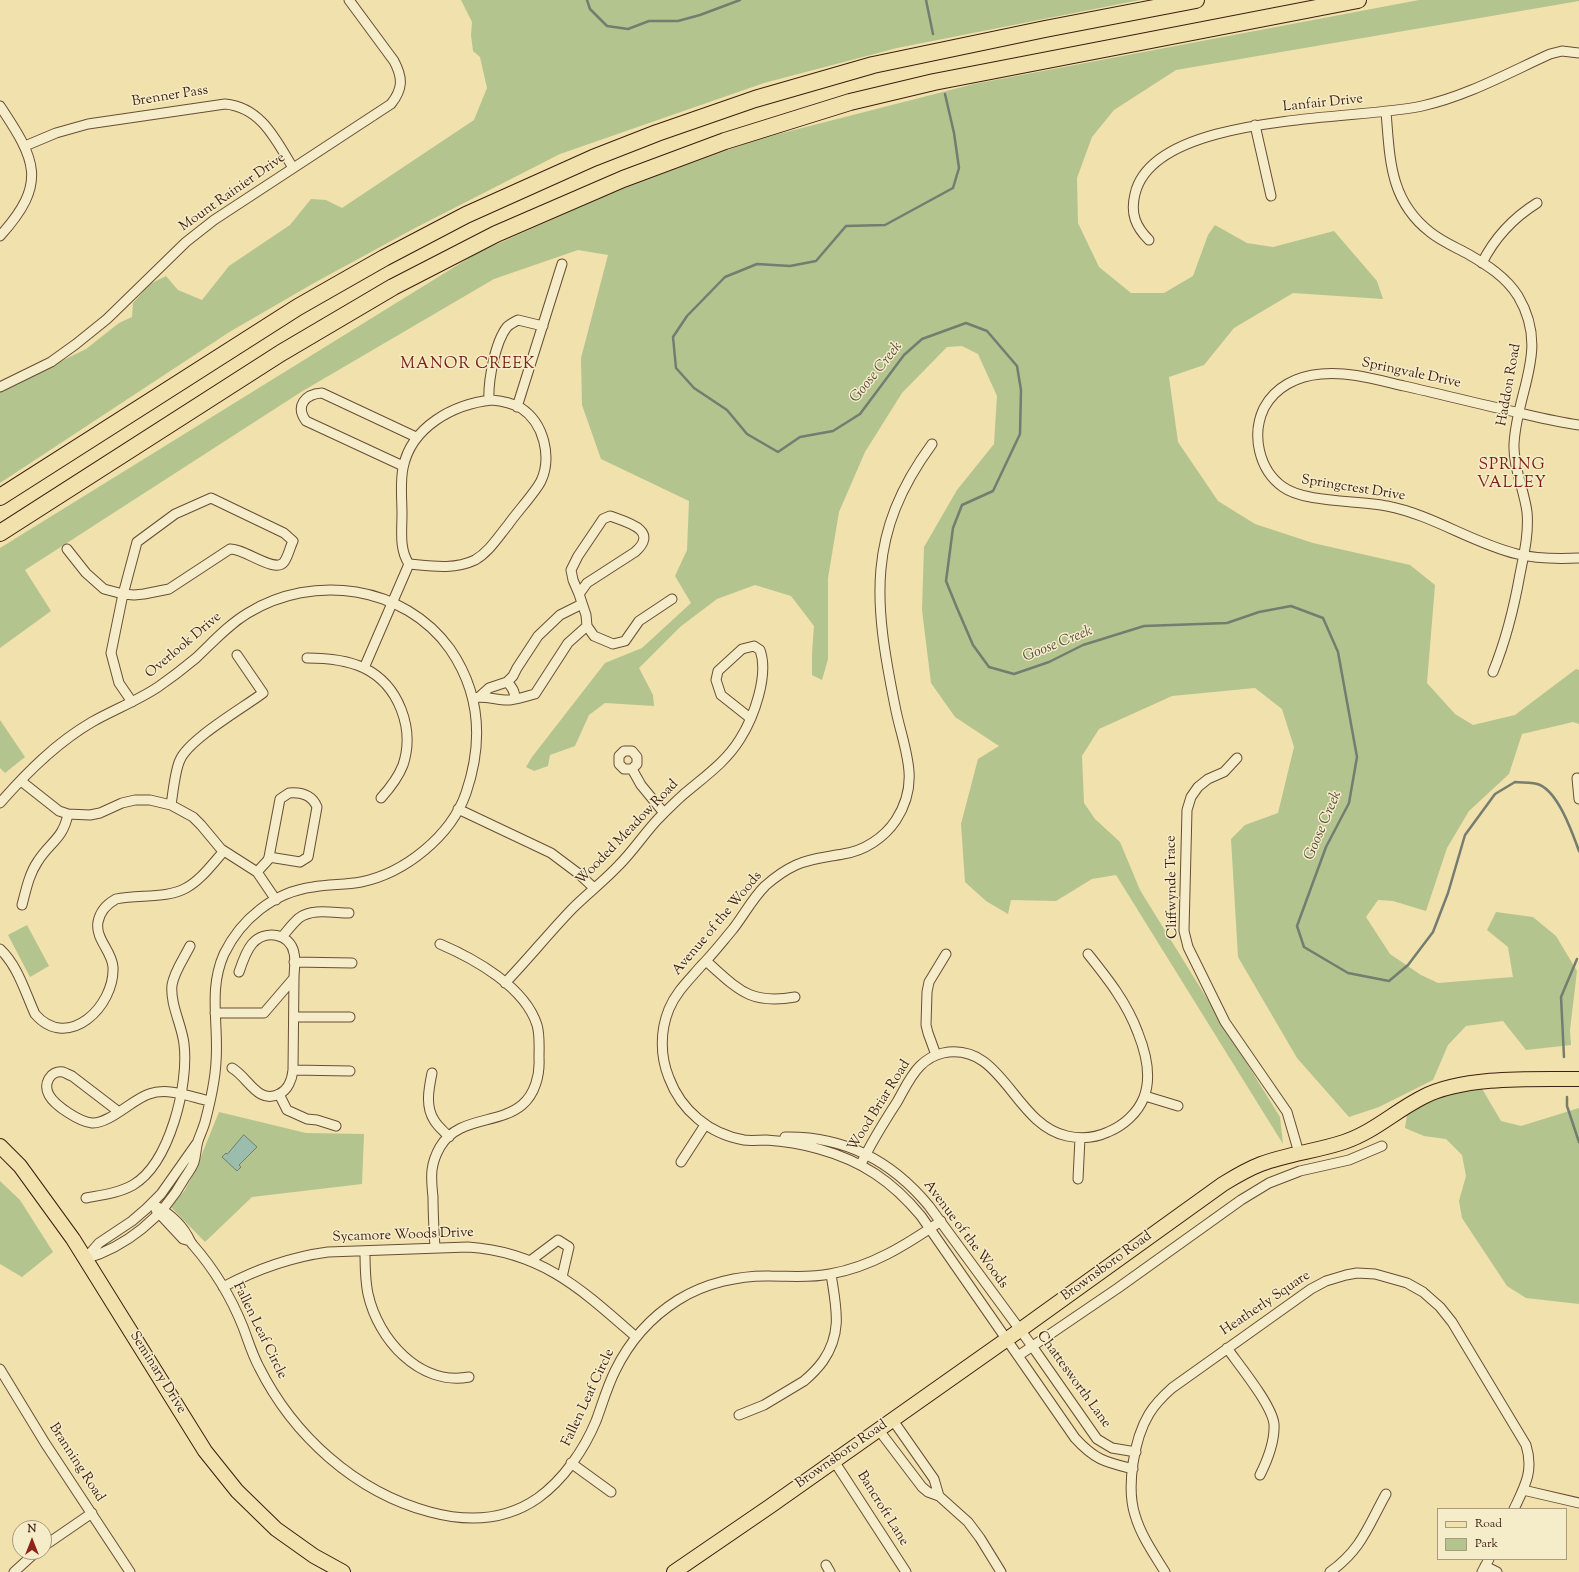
<!DOCTYPE html>
<html>
<head>
<meta charset="utf-8">
<style>
  body { margin:0 }
  #map { position:relative; width:1579px; height:1572px; overflow:hidden; background:#f0e1ad; font-family:"Sorts Mill Goudy",serif }
  canvas { display:block }
  .legend { position:absolute; left:1437px; top:1508px; width:130px; height:52px; box-sizing:border-box; background:#f5ecca; border:1px solid #ab9980; margin:0; padding:5px 7px; list-style:none; font-size:12px; color:#3c1d10 }
  .legend li { display:flex; align-items:center; gap:8px; height:20px }
  .legend b { width:20px; border:1px solid #ab9980 }
  .north { position:absolute; left:12px; top:1520px; width:40px; height:40px; box-sizing:border-box; background:#f5ecca; border:1px solid #ab9980; border-radius:50%; rotate:0deg; font-size:11px; font-weight:700; line-height:16px; text-align:center; color:#3c1d10 }
  .north::after { content:''; display:block; margin:auto; width:14px; height:18px; background:#8f2418; clip-path:polygon(50% 0,100% 100%,50% 72%,0 100%) }
</style>
</head>
<body>
<div id="map">
<canvas width="1579" height="1572"></canvas>
<ul class="legend">
<li><b style="height:5px;background:#f0e1ad"></b>Road</li>
<li><b style="height:11px;background:#b4c48e"></b>Park</li>
</ul>
<div class="north">N</div>
</div>
<script>
const ctx = document.querySelector('canvas').getContext('2d');
ctx.lineJoin = 'round';
function fillPath(path, color) {
  ctx.fillStyle = color;
  ctx.fill(path, 'evenodd');
}
function stroke(path, color, width, dash) {
  ctx.strokeStyle = color;
  ctx.lineWidth = width;
  ctx.lineCap = dash ? 'butt' : 'round';
  ctx.setLineDash(dash || []);
  ctx.stroke(path);
}
function write(font, color, halo, rows, align = 'center') {
  ctx.font = font + ' "Sorts Mill Goudy",serif';
  ctx.lineWidth = 3;
  ctx.setLineDash([]);
  ctx.textBaseline = 'middle';
  ctx.strokeStyle = halo;
  ctx.fillStyle = color;
  for (const [text, x, y, turn = 0] of rows) {
    ctx.save();
    ctx.translate(x, y);
    ctx.rotate((+turn || 0) * Math.PI / 180);
    ctx.textAlign = isNaN(turn) ? turn : align;
    if (halo) ctx.strokeText(text, 0, 0);
    ctx.fillText(text, 0, 0);
    ctx.restore();
  }
}
const green = new Path2D(`
  M 461,0 L 1140,0 L 897,48 L 764,83 L 560,154 L 415,228 L 314,283 L 231,331 L 0,483 L 0,391 L 86,349 L 119,323 L 132,317 L 133,303 L 150,284 L 166,276 L 178,290 L 202,300 L 229,266 L 290,225 L 311,199 L 326,200 L 342,208 L 474,120 L 487,88 L 480,57 L 473,51 L 471,35 L 472,22 Z
  M 1419,0 L 1579,0 L 1579,1 L 1176,70 L 1114,110 L 1092,137 L 1077,178 L 1078,223 L 1099,267 L 1131,293 L 1164,293 L 1193,276 L 1208,235 L 1215,225 L 1247,243 L 1273,247 L 1334,231 L 1377,281 L 1383,299 L 1293,293 L 1234,328 L 1204,365 L 1169,377 L 1178,442 L 1218,501 L 1255,524 L 1313,543 L 1410,565 L 1435,585 L 1427,683 L 1455,714 L 1473,725 L 1515,715 L 1576,669 L 1579,670 L 1579,724 L 1573,722 L 1522,734 L 1509,774 L 1469,811 L 1447,848 L 1426,911 L 1393,901 L 1378,900 L 1366,917 L 1390,954 L 1421,975 L 1438,983 L 1513,977 L 1508,947 L 1487,930 L 1496,912 L 1533,917 L 1556,936 L 1577,971 L 1570,1030 L 1571,1045 L 1526,1050 L 1503,1021 L 1466,1026 L 1448,1045 L 1433,1080 L 1379,1107 L 1349,1117 L 1297,1058 L 1238,957 L 1231,839 L 1245,825 L 1278,813 L 1294,747 L 1282,709 L 1255,688 L 1172,696 L 1099,729 L 1082,756 L 1084,803 L 1095,819 L 1120,842 L 1140,890 L 1280,1117 L 1283,1144 L 1116,875 L 1092,879 L 1056,901 L 1011,900 L 1008,914 L 986,901 L 965,882 L 961,824 L 978,759 L 999,746 L 955,717 L 931,683 L 922,610 L 924,547 L 957,490 L 994,444 L 997,396 L 978,354 L 962,346 L 947,347 L 902,393 L 865,452 L 839,512 L 828,578 L 828,659 L 822,680 L 812,675 L 812,653 L 814,626 L 791,596 L 755,585 L 717,599 L 680,627 L 639,668 L 653,695 L 654,706 L 605,703 L 589,715 L 575,746 L 550,755 L 548,766 L 534,771 L 526,767 L 532,757 L 605,663 L 642,648 L 691,603 L 675,576 L 687,550 L 689,501 L 601,459 L 582,405 L 581,358 L 608,255 L 578,250 L 494,279 L 301,392 L 25,570 L 51,611 L 0,648 L 0,548 L 477,253 L 621,189 L 755,140 L 974,84 Z
  M 0,720 L 25,757 L 5,773 L 0,768 Z
  M 27,925 L 49,966 L 30,977 L 8,935 Z
  M 1470,1085 L 1481,1087 L 1501,1121 L 1521,1126 L 1579,1108 L 1579,1304 L 1526,1298 L 1507,1286 L 1462,1218 L 1459,1201 L 1466,1176 L 1462,1155 L 1446,1139 L 1424,1136 L 1405,1128 L 1407,1115 L 1423,1101 Z
  M 219,1112 L 306,1133 L 364,1134 L 362,1184 L 252,1197 L 205,1242 L 171,1207 L 185,1190 L 195,1171 Z
  M 0,1181 L 20,1200 L 53,1252 L 22,1277 L 0,1264 Z`);
const water = new Path2D(`
  M 244,1135 L 257,1147 L 239,1165 L 241,1167 L 237,1171 L 222,1157 L 226,1153 L 227,1154 Z`);
const stream = new Path2D(`
  M 587,0 L 590,9 L 607,26 L 628,29 L 649,21 L 678,21 L 700,15 L 740,0
  M 926,0 L 933,34
  M 945,94 L 954,133 L 959,168 L 953,188 L 885,225 L 846,226 L 816,261 L 790,266 L 757,264 L 725,277 L 687,316 L 673,337 L 676,368 L 694,388 L 727,410 L 747,434 L 778,452 L 800,437 L 833,431 L 860,414 L 904,355 L 922,339 L 966,323 L 987,331 L 1017,366 L 1021,390 L 1020,434 L 993,491 L 962,505 L 953,528 L 946,581 L 957,608 L 973,645 L 989,667 L 1014,674 L 1049,662 L 1083,645 L 1144,626 L 1227,623 L 1259,612 L 1291,606 L 1323,618 L 1338,652 L 1357,757 L 1349,803 L 1326,847 L 1297,926 L 1304,947 L 1348,973 L 1389,981 L 1408,965 L 1433,932 L 1448,893 L 1465,835 L 1495,794 L 1515,782 C 1522,783 1533,782 1540,785 C 1559,794 1572,832 1579,851
  M 1564,1057 L 1561,997 L 1577,959
  M 1567,1097 L 1567,1106 L 1579,1142`);
const minor = new Path2D(`
  M 0,106 C 36,160 48,183 0,236
  M 1386,112 C 1390,158 1389,200 1430,232 C 1441,241 1455,247 1468,254 C 1487,265 1506,277 1518,296 C 1550,350 1517,389 1514,444 C 1513,467 1524,489 1527,512 C 1529,533 1524,554 1520,574 C 1514,608 1506,640 1493,672
  M 1255,125 L 1271,196
  M 25,146 L 56,133 L 88,124 L 225,104 C 261,107 276,140 293,168
  M 1149,240 C 1136,227 1130,214 1135,194 C 1154,112 1356,121 1422,106 C 1467,96 1508,73 1550,54 L 1562,51 L 1579,53
  M 1482,263 C 1495,237 1513,218 1537,203
  M 0,387 L 51,362 L 76,344 L 107,319 L 186,242 L 214,220 L 391,104 C 403,89 403,78 394,61 L 349,0
  M 489,400 C 488,381 495,342 507,327 C 510,324 514,322 518,320 L 543,326
  M 492,400 C 502,401 512,403 521,408 C 544,423 552,457 541,481 C 535,493 516,513 508,525 C 498,537 489,552 475,560 C 454,570 431,566 409,564 C 399,549 402,531 402,514 C 402,499 400,483 403,468 C 411,427 453,404 492,400 Z
  M 517,407 L 562,264
  M 1579,425 C 1556,422 1533,416 1511,411 C 1475,403 1440,394 1404,386 C 1378,380 1348,371 1321,374 C 1297,376 1275,387 1264,408 C 1251,435 1259,470 1283,487 C 1305,503 1358,500 1387,506 C 1433,515 1472,543 1517,554 C 1537,559 1558,559 1579,558
  M 932,444 C 866,534 874,602 895,706 C 903,748 922,780 896,820 C 884,838 864,851 843,854 C 827,857 811,858 796,865 C 785,870 774,878 765,886 C 752,899 744,915 733,929 C 722,942 712,955 701,966 C 689,980 676,992 669,1009 C 660,1031 660,1056 669,1078 C 681,1110 709,1134 744,1140 C 751,1141 758,1140 766,1140 C 783,1141 802,1144 819,1149 C 862,1161 892,1181 921,1216 L 1075,1438 C 1095,1460 1105,1462 1133,1469
  M 403,466 L 306,421 C 295,406 305,394 322,393 L 416,437
  M 67,549 L 86,573 L 104,589 L 123,594 L 134,595 L 144,594 L 169,589 L 230,549 C 244,548 275,574 284,562 C 288,557 290,547 293,541 L 284,533 L 211,498 L 175,514 L 137,542 L 125,587 L 123,594 L 111,653 L 119,683 L 132,702
  M 579,594 L 573,580 L 571,570 L 578,556 L 603,519 L 610,516 C 626,522 660,530 635,552 L 587,583 L 579,594 L 586,615 L 587,626 L 594,636 L 613,644 L 625,641 L 639,621 L 672,599
  M 307,658 C 326,658 347,660 364,668 C 399,685 415,729 403,765 C 398,778 390,788 381,798
  M 364,668 L 409,564
  M 507,682 C 512,687 516,692 514,699
  M 479,697 L 489,688 L 507,682 L 513,676 L 517,668 L 538,636 L 560,615 L 582,604
  M 473,698 C 485,695 498,701 510,700 C 519,699 527,696 535,694 L 568,643 L 587,626
  M 1237,758 L 1224,772 L 1208,779 L 1198,787 L 1191,797 L 1187,810 L 1184,931 L 1188,947 L 1225,1022 L 1287,1112 L 1299,1153
  M 632,769 L 637,764 L 637,757 L 632,751 L 624,751 L 619,756 L 619,764 L 624,769 L 632,769 L 641,785 L 664,813
  M 1577,778 L 1579,799
  M 21,781 L 59,811 L 68,814 L 90,815 L 100,813 L 122,803 L 135,800 L 150,800 L 171,805 L 193,817 L 201,825 L 221,849 L 257,872 L 276,900
  M 289,793 C 302,792 312,795 317,807 L 308,857 L 300,862 L 269,857 L 280,799 Z
  M 0,803 C 27,772 56,743 92,722 C 113,710 137,701 158,687 C 171,678 184,668 196,658 C 213,642 228,625 248,613 C 313,573 404,585 450,649 C 481,694 483,743 466,793 C 451,836 405,873 361,882 C 345,885 329,884 313,887 C 274,892 241,919 224,954 C 208,990 219,1024 216,1062 C 215,1082 210,1103 205,1122 C 203,1129 200,1135 198,1141 C 196,1148 196,1155 194,1162 C 192,1168 187,1174 184,1179 C 163,1217 126,1247 85,1259
  M 171,805 C 173,793 175,770 180,760 C 189,739 243,708 263,693 L 237,655
  M 458,809 L 551,853 L 579,874 L 594,888
  M 257,872 L 268,860 L 269,857
  M 22,905 C 26,890 29,874 38,861 C 50,842 63,839 68,814
  M 282,937 C 287,931 293,923 299,918 C 312,908 334,913 349,913
  M 0,949 C 18,966 25,992 35,1014 C 68,1052 115,1006 113,967 C 112,951 95,939 98,922 C 100,911 107,904 116,899 C 139,894 166,899 186,888 C 201,880 213,863 224,851
  M 706,961 C 738,989 749,1005 795,997
  M 294,962 L 352,963
  M 505,983 C 528,959 549,933 572,909 C 587,894 604,881 619,865 C 633,851 644,834 658,819 C 666,811 675,802 684,794 C 704,777 726,762 740,739 C 754,717 769,675 760,650 L 754,646 L 742,649 L 718,671 L 716,680 L 721,695 L 750,718
  M 215,1013 L 264,1013 L 294,978 C 294,970 296,961 294,953 C 290,933 265,929 252,944 C 246,951 242,963 239,972
  M 294,1017 L 350,1017
  M 936,1055 L 928,1033 L 926,1025 L 927,992 L 929,982 L 946,954
  M 232,1068 C 248,1077 258,1105 279,1094 C 288,1090 292,1079 293,1070 L 294,978
  M 293,1070 L 350,1071
  M 432,1073 C 429,1088 425,1106 434,1120 C 438,1127 444,1131 449,1137
  M 279,1094 L 287,1110 L 307,1119 L 317,1120 L 336,1126
  M 1145,1096 L 1178,1106
  M 119,1112 L 72,1076 C 69,1075 66,1073 63,1072 C 50,1070 43,1084 49,1095 C 55,1106 80,1122 92,1123 C 109,1124 133,1099 149,1094 C 168,1087 191,1097 209,1101
  M 785,1137 C 844,1136 892,1161 929,1206 L 1032,1346 L 1097,1439 L 1112,1448 L 1136,1452
  M 681,1162 L 705,1125
  M 861,1164 C 871,1143 884,1122 897,1102 C 904,1090 910,1076 920,1066 C 926,1060 934,1055 943,1053 C 1003,1041 1013,1124 1067,1136 C 1081,1139 1095,1138 1108,1132 C 1123,1126 1138,1113 1144,1097 C 1152,1076 1146,1053 1138,1033 C 1127,1003 1108,979 1088,954
  M 1078,1179 L 1080,1138
  M 86,1198 C 102,1195 119,1193 133,1185 C 170,1163 189,1084 184,1044 C 182,1025 170,1005 172,985 C 174,972 184,958 190,946
  M 152,1204 C 165,1210 180,1222 187,1235 C 189,1238 190,1242 193,1245 C 214,1269 231,1297 243,1327 C 248,1340 252,1354 259,1367 C 293,1435 355,1492 430,1512 C 467,1522 505,1521 538,1498 C 563,1480 584,1450 596,1421 C 602,1405 607,1387 615,1371 C 629,1342 651,1317 678,1300 C 705,1283 740,1275 771,1276 C 791,1276 810,1278 830,1274 C 871,1267 906,1245 941,1221
  M 156,1210 L 183,1239 L 190,1241
  M 435,1248 C 434,1231 433,1214 433,1197 C 432,1188 431,1179 432,1170 C 433,1162 436,1154 440,1147 C 458,1116 498,1125 522,1105 C 535,1094 540,1075 539,1058 C 539,1048 540,1035 537,1025 C 525,987 475,959 440,944
  M 365,1251 C 365,1265 365,1280 368,1294 C 378,1339 419,1386 469,1377
  M 85,1259 L 99,1243 L 132,1221 L 146,1209 L 161,1194 L 197,1143
  M 530,1261 L 558,1240 L 569,1247 L 562,1277
  M 223,1287 C 257,1269 290,1257 328,1252 L 468,1247 C 543,1252 582,1290 636,1337
  M 1227,1348 C 1239,1365 1272,1405 1274,1424 C 1275,1442 1268,1459 1260,1475
  M 1018,1356 L 1118,1288 L 1241,1200 L 1269,1183 L 1300,1171 L 1349,1160 L 1382,1146
  M 0,1369 L 45,1443 L 130,1572
  M 739,1415 L 764,1405 L 804,1381 C 811,1375 818,1368 823,1361 C 843,1332 836,1307 831,1274
  M 892,1419 L 934,1479 L 939,1496
  M 878,1429 L 922,1487 L 928,1492 L 939,1496 L 968,1522 L 980,1538 L 1001,1572
  M 834,1461 L 906,1572
  M 571,1463 L 611,1492
  M 1523,1490 L 1579,1503
  M 44,1546 L 92,1513
  M 826,1565 L 830,1572
  M 1485,1566 L 1497,1572
  M 14,1572 L 36,1552
  M 1165,1572 C 1154,1554 1141,1536 1135,1515 C 1126,1487 1134,1439 1149,1414 C 1155,1404 1163,1396 1172,1388 L 1311,1289 L 1326,1281 L 1346,1275 L 1357,1273 L 1375,1274 L 1407,1283 L 1423,1292 L 1440,1307 L 1452,1322 L 1526,1445 C 1534,1471 1525,1486 1514,1509
  M 1330,1572 C 1362,1549 1368,1526 1386,1494
  M 1482,1572 L 1489,1559`);
const primary = new Path2D(`
  M 0,1146 L 20,1166 L 73,1239 L 205,1451 L 237,1491 L 276,1529 L 314,1556 L 343,1572
  M 674,1572 L 769,1507 L 1020,1330 L 1223,1184 C 1236,1176 1248,1169 1261,1164 C 1288,1154 1317,1151 1344,1142 C 1374,1132 1395,1111 1423,1097 C 1463,1076 1534,1079 1579,1079`);
const motorway = new Path2D(`
  M 0,497 L 298,307 L 384,258 L 466,215 L 593,158 L 657,133 L 755,99 L 873,65 L 1045,29 L 1196,0
  M 0,533 L 281,353 L 393,287 L 496,234 L 623,179 L 725,141 L 850,102 L 934,82 L 996,70 L 1358,0`);
const streetNames = [
  ["Brenner Pass",170,97,-9],
  ["Lanfair Drive",1323,104,-6],
  ["Mount Rainier Drive",233,193,-35],
  ["Springvale Drive",1411,374,12],
  ["Haddon Road",1510,385,-80],
  ["Springcrest Drive",1353,489,9],
  ["Overlook Drive",184,646,-40],
  ["Wooded Meadow Road",628,833,-46],
  ["Cliffwynde Trace",1173,887,-91],
  ["Avenue of the Woods",718,924,-50],
  ["Wood Briar Road",880,1106,-58],
  ["Avenue of the Woods",965,1235,53],
  ["Sycamore Woods Drive",403,1236,-2],
  ["Brownsboro Road",1107,1267,-36],
  ["Heatherly Square",1266,1304,-34],
  ["Fallen Leaf Circle",259,1331,64],
  ["Seminary Drive",157,1373,58],
  ["Chattesworth Lane",1073,1380,54],
  ["Fallen Leaf Circle",589,1398,-65],
  ["Brownsboro Road",842,1455,-35],
  ["Branning Road",76,1463,57],
  ["Bancroft Lane",882,1509,58]
];
const waterNames = [
  ["Goose Creek",877,373,-51],
  ["Goose Creek",1058,645,-22],
  ["Goose Creek",1324,826,-67]
];
const quarterNames = [
  ["MANOR CREEK",468,365],
  ["SPRING",1512,466],
  ["VALLEY",1512,484]
];
fillPath(green, '#b4c48e');
fillPath(water, '#9abdae');
stroke(water, '#747d6f', 1);
stroke(stream, '#747d6f', 2.5);
stroke(minor, '#694e37', 11);
stroke(primary, '#3c1d10', 16);
stroke(motorway, '#3c1d10', 18);
stroke(minor, '#f5ecca', 9);
stroke(primary, '#f0e1ad', 14);
stroke(motorway, '#f0e1ad', 16);
write('14px', '#3c1d10', '#f5ecca', streetNames);
write('italic 15px', '#584d3f', '#f5ecca', waterNames);
ctx.letterSpacing = '1px';
write('16px', '#7a1f14', '#f5ecca', quarterNames);
ctx.letterSpacing = '0px';
</script>
</body>
</html>
